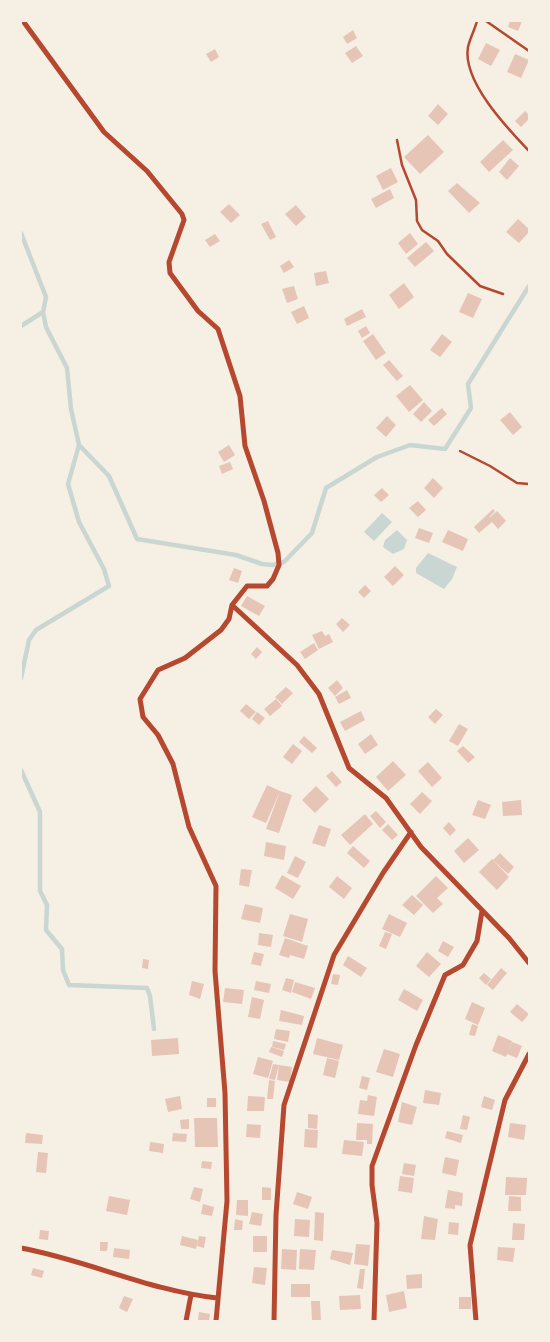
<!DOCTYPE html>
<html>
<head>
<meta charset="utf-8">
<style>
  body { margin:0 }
  #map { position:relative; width:550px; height:1342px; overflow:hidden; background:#f6efe4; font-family:"Space Grotesk",sans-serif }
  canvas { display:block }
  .frame { position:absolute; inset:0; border:22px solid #f6efe4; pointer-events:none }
</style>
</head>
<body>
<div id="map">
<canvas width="550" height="1342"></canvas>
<div class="frame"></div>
</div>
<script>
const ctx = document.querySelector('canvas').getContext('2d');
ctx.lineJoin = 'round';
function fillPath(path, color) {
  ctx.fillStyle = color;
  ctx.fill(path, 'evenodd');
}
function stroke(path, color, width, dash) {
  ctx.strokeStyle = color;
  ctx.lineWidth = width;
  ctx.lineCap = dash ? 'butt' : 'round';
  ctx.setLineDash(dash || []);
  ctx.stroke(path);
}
const water = new Path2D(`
  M 382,513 L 392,522 L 374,541 L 364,532 Z
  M 397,530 L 407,540 L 404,549 L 393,554 L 383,547 L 385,540 Z
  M 428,553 L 457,567 L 452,579 L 444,589 L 416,573 L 416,568 Z`);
const stream = new Path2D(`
  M 21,233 L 46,297 L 43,312 L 21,326
  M 79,445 L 109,476 L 137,539 L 236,555 L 262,564 L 273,565 L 284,562 L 312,533 L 326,488 L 377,457 L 410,445 L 445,449 L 471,408 L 468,384 L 529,286
  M 21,678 L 29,640 L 36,630 L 109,586 L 104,569 L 79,522 L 68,484 L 79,445 L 71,409 L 67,368 L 46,327 L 43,312
  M 21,770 L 40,812 L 40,891 L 47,905 L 46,930 L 62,949 L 63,970 L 69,985 L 147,988 L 150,996 L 154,1029`);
const building = new Path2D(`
  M 510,21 L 522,21 L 518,31 L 508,27 Z
  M 353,30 L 357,38 L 347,44 L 343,37 Z
  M 486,43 L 500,50 L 491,66 L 478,59 Z
  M 356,46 L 363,56 L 352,63 L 345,53 Z
  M 215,49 L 219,57 L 211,62 L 206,54 Z
  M 515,54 L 529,60 L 521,78 L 507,72 Z
  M 438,104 L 448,114 L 438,125 L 428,116 Z
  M 525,111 L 529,115 L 529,119 L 521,127 L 515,121 Z
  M 428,135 L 444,152 L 420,174 L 404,157 Z
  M 503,140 L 513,150 L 489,172 L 480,162 Z
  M 510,158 L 519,166 L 507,180 L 499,172 Z
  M 391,168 L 398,182 L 383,190 L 376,176 Z
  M 457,183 L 480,203 L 469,213 L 448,191 Z
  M 390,189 L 394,198 L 376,208 L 371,199 Z
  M 229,204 L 240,215 L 231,223 L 220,212 Z
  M 296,205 L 306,217 L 296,226 L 285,214 Z
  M 518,219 L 529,229 L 529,232 L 519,243 L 506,232 Z
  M 268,221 L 276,237 L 270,240 L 261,224 Z
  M 410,233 L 418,244 L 406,254 L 398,243 Z
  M 215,234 L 220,241 L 210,247 L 205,240 Z
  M 426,242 L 434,251 L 415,267 L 407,258 Z
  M 289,260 L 294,267 L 284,273 L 280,266 Z
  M 326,271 L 329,283 L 316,286 L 314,273 Z
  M 404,283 L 414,297 L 399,309 L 389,295 Z
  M 294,286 L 298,299 L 287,303 L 282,289 Z
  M 468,293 L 482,299 L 473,318 L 459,312 Z
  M 304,306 L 309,318 L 297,324 L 291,312 Z
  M 362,309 L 366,317 L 347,326 L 344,319 Z
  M 366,326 L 370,333 L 362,338 L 358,331 Z
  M 373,334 L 386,353 L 376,360 L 363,341 Z
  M 442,334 L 452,342 L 440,357 L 430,350 Z
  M 389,360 L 403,376 L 397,381 L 383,365 Z
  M 410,385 L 423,400 L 409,412 L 396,396 Z
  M 424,402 L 432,411 L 421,422 L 413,414 Z
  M 442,408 L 447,414 L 434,426 L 428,420 Z
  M 510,412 L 522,427 L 513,435 L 500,420 Z
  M 387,416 L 396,425 L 386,437 L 376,428 Z
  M 229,445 L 235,455 L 224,462 L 218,452 Z
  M 230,462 L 233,469 L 222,474 L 219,466 Z
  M 433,478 L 443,488 L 434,498 L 424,488 Z
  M 382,488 L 389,495 L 381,502 L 374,495 Z
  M 418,501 L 426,510 L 418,517 L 409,508 Z
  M 493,509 L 495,511 L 488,519 L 497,511 L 506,521 L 498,529 L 492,522 L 479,533 L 474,527 Z
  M 419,528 L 433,533 L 429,543 L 415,538 Z
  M 448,530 L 468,539 L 463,551 L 442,542 Z
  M 395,566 L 404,575 L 393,586 L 384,577 Z
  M 234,568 L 242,571 L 238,583 L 229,580 Z
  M 365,585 L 371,591 L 364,598 L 358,592 Z
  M 247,596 L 265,606 L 259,616 L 241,606 Z
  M 342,618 L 350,625 L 343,632 L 336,624 Z
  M 322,631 L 325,636 L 329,634 L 333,642 L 319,649 L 312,635 Z
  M 314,643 L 318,650 L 305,659 L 300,652 Z
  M 257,647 L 262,652 L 256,659 L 251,654 Z
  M 337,680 L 343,688 L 335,696 L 328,688 Z
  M 286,687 L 293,693 L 282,704 L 275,697 Z
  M 347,690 L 351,698 L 339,704 L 335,697 Z
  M 276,699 L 282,706 L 270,716 L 264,709 Z
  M 246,704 L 256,712 L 249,719 L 240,711 Z
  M 436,709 L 443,715 L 435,724 L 428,717 Z
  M 361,711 L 365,720 L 345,731 L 340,722 Z
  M 257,712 L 265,718 L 259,725 L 252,719 Z
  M 459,724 L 468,729 L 458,746 L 449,741 Z
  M 371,734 L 378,745 L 365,754 L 358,744 Z
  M 304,736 L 317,748 L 312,753 L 299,742 Z
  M 293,744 L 302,751 L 292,764 L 283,757 Z
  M 463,746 L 475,757 L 468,763 L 457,751 Z
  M 393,761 L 406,775 L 388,791 L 376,777 Z
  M 428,762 L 442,778 L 432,787 L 418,771 Z
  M 332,771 L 342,782 L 336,787 L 326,776 Z
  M 267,785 L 280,791 L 266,823 L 252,817 Z
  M 316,786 L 329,799 L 315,813 L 302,800 Z
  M 280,791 L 292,795 L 279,833 L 266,829 Z
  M 422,792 L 432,801 L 420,814 L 410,804 Z
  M 478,800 L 491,805 L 485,819 L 472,815 Z
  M 521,800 L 522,815 L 503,816 L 502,802 Z
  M 376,811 L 386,822 L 380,828 L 370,816 Z
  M 365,814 L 373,824 L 350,845 L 341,835 Z
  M 449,822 L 456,830 L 450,836 L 443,828 Z
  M 388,824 L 398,835 L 392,840 L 382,830 Z
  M 319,825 L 331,829 L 325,847 L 312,843 Z
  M 468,838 L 479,850 L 464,863 L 454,851 Z
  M 266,842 L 286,846 L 284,860 L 264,856 Z
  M 353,846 L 370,861 L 364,868 L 347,853 Z
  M 500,853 L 514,867 L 508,874 L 493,860 Z
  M 295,856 L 306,862 L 298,878 L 287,873 Z
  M 492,859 L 509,877 L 497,890 L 479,872 Z
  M 241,869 L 252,870 L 249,887 L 239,885 Z
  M 282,875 L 301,886 L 293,899 L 275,888 Z
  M 337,876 L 352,888 L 344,899 L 329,887 Z
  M 436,876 L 448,888 L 437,898 L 443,904 L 433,913 L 416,896 Z
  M 412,895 L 423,905 L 414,915 L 402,905 Z
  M 245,904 L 263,908 L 260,923 L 241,919 Z
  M 290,914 L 308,919 L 302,942 L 283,936 Z
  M 389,914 L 407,923 L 400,937 L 382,929 Z
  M 385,932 L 392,934 L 386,949 L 379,946 Z
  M 259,933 L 273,935 L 271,947 L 258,945 Z
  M 285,938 L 308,946 L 304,959 L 290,955 L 289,958 L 279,955 Z
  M 443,941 L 454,947 L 448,957 L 438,951 Z
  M 254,952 L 264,954 L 261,966 L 251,964 Z
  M 427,952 L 441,964 L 429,977 L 416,966 Z
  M 348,956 L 367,968 L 361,977 L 343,965 Z
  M 143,959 L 149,960 L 148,969 L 142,968 Z
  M 501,968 L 507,973 L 493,990 L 487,985 Z
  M 484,973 L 491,979 L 486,985 L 479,978 Z
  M 333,974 L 340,975 L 338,985 L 331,984 Z
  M 286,978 L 294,980 L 291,993 L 282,990 Z
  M 192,981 L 204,984 L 200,999 L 189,995 Z
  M 256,981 L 271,984 L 269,993 L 254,990 Z
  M 295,982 L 315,988 L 311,999 L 292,992 Z
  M 225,988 L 244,990 L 242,1004 L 223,1002 Z
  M 404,989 L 423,1000 L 417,1011 L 398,1000 Z
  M 252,997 L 264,1000 L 260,1019 L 248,1017 Z
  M 472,1002 L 485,1008 L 478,1025 L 465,1019 Z
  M 517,1004 L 529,1014 L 522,1022 L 510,1012 Z
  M 281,1010 L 304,1016 L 302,1025 L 279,1021 Z
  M 472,1024 L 478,1026 L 475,1036 L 469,1035 Z
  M 276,1029 L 290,1031 L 288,1042 L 274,1039 Z
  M 498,1035 L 512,1041 L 506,1057 L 492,1051 Z
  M 178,1038 L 179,1054 L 152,1056 L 151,1040 Z
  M 317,1038 L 343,1045 L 339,1060 L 313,1054 Z
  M 273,1041 L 286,1044 L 284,1050 L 272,1047 Z
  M 512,1042 L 522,1046 L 517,1058 L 507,1054 Z
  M 271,1047 L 284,1051 L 282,1057 L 269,1052 Z
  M 384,1049 L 400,1054 L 393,1077 L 376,1072 Z
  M 258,1057 L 273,1061 L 268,1078 L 253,1074 Z
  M 327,1058 L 339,1061 L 335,1078 L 323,1075 Z
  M 273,1064 L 279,1065 L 275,1080 L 269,1079 Z
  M 279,1065 L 292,1067 L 290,1082 L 277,1080 Z
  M 362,1076 L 370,1078 L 367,1090 L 359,1088 Z
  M 269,1080 L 275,1081 L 273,1099 L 267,1099 Z
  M 425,1090 L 441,1093 L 439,1105 L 423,1103 Z
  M 368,1095 L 377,1097 L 374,1116 L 358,1114 L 360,1100 L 367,1101 Z
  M 180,1096 L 182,1109 L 168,1112 L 165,1099 Z
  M 248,1096 L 265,1097 L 264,1111 L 247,1111 Z
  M 484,1096 L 495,1100 L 492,1110 L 481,1107 Z
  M 207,1098 L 216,1098 L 216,1107 L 207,1107 Z
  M 402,1102 L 417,1107 L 412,1125 L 398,1122 Z
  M 308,1114 L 318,1115 L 317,1129 L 308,1128 Z
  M 463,1115 L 470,1117 L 467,1130 L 460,1129 Z
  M 194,1118 L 217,1118 L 218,1147 L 195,1147 Z
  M 189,1119 L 189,1129 L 181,1129 L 180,1120 Z
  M 357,1123 L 373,1124 L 372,1144 L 367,1144 L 367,1140 L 356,1140 Z
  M 510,1123 L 526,1125 L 524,1140 L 508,1137 Z
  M 247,1124 L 261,1125 L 260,1138 L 246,1137 Z
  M 305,1129 L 318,1130 L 317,1148 L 304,1147 Z
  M 447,1131 L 463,1135 L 461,1143 L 445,1138 Z
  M 26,1133 L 43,1135 L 42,1144 L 25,1143 Z
  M 173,1133 L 187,1134 L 186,1142 L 172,1141 Z
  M 344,1140 L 364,1142 L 362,1156 L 342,1154 Z
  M 150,1142 L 164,1144 L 163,1153 L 149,1151 Z
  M 38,1152 L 48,1153 L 46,1173 L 36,1172 Z
  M 445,1157 L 459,1160 L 456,1176 L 442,1173 Z
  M 202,1161 L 212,1162 L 211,1169 L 201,1168 Z
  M 404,1163 L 416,1165 L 414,1176 L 402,1174 Z
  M 400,1176 L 414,1178 L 412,1193 L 398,1191 Z
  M 506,1177 L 527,1178 L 526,1195 L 505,1195 Z
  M 194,1187 L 203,1189 L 200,1202 L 190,1199 Z
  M 262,1187 L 271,1188 L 271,1200 L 262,1200 Z
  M 448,1190 L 463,1193 L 462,1206 L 455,1205 L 455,1209 L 445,1208 Z
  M 297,1192 L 312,1197 L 308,1209 L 293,1204 Z
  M 109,1196 L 130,1200 L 127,1215 L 106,1211 Z
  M 509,1196 L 521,1197 L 521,1211 L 508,1211 Z
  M 237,1200 L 248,1200 L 248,1216 L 236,1215 Z
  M 203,1204 L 214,1207 L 212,1216 L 201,1214 Z
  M 252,1212 L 263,1214 L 261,1226 L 249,1224 Z
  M 315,1212 L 324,1213 L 323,1241 L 314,1240 Z
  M 424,1216 L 438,1219 L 435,1240 L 421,1239 Z
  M 235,1219 L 243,1221 L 242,1230 L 234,1230 Z
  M 295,1219 L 310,1220 L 309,1237 L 294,1236 Z
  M 449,1222 L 459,1223 L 458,1235 L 448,1234 Z
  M 513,1223 L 525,1224 L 524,1240 L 512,1240 Z
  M 40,1230 L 49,1231 L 48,1240 L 39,1239 Z
  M 182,1236 L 198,1240 L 196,1249 L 180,1245 Z
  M 199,1236 L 206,1237 L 204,1248 L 197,1246 Z
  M 253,1236 L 267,1236 L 267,1252 L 253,1252 Z
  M 100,1242 L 108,1242 L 107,1251 L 100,1251 Z
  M 356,1244 L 370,1245 L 368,1266 L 354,1264 Z
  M 498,1247 L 515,1248 L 513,1262 L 497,1260 Z
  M 114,1248 L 130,1250 L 129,1259 L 113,1257 Z
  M 282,1249 L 297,1250 L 296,1270 L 281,1269 Z
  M 300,1249 L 316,1250 L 314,1270 L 299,1269 Z
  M 332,1250 L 353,1253 L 350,1265 L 330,1259 Z
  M 254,1267 L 267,1268 L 265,1285 L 252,1283 Z
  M 33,1268 L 44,1271 L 42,1278 L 31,1275 Z
  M 360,1269 L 365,1269 L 363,1289 L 357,1288 Z
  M 422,1274 L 422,1288 L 407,1289 L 406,1275 Z
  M 291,1284 L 310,1284 L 310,1297 L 291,1297 Z
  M 404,1291 L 407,1308 L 389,1312 L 386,1295 Z
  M 360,1295 L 361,1309 L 340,1310 L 339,1296 Z
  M 124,1296 L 133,1299 L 127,1312 L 119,1308 Z
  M 459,1297 L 471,1297 L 471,1309 L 459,1309 Z
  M 311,1301 L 320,1301 L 321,1321 L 312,1321 Z
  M 199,1312 L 210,1314 L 209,1321 L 198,1321 Z`);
const path = new Path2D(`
  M 477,21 C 475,29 470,38 468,47 C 462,81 507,128 529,151
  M 486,21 L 529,51
  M 397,140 L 402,165 L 416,200 L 417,221 L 422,230 L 438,241 L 447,254 L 480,286 L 503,294
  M 460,451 L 490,466 L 517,483 L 529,484`);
const minor = new Path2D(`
  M 23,21 L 104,132 L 147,171 L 182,214 L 184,220 L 169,262 L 170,273 L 198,311 L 218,329 L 240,396 L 245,446 L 264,501 L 278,553 L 279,565 L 273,579 L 267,586 L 247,586 L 232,605 L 229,619 L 221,630 L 185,658 L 158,670 L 140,699 L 143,717 L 158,735 L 173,764 L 189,827 L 216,886 L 215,971 L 225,1093 L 227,1201 L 216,1321
  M 232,605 L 297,665 L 319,694 L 349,768 L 386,798 L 421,847 L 509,938 L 529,963
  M 21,1248 C 87,1260 150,1291 217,1298
  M 186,1321 L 191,1295
  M 274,1321 L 276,1215 L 284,1105 L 334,955 L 383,873 L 411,832
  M 374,1321 L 377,1223 L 372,1185 L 372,1166 L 416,1045 L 445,975 L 463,965 L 477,941 L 482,911
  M 476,1321 L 470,1245 L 505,1100 L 529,1054`);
fillPath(water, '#c9d6d2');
stroke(stream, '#c9d6d2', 4.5);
fillPath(building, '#e6c5b7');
stroke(path, '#b5482f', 2.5);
stroke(minor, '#b5482f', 5);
</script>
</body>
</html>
